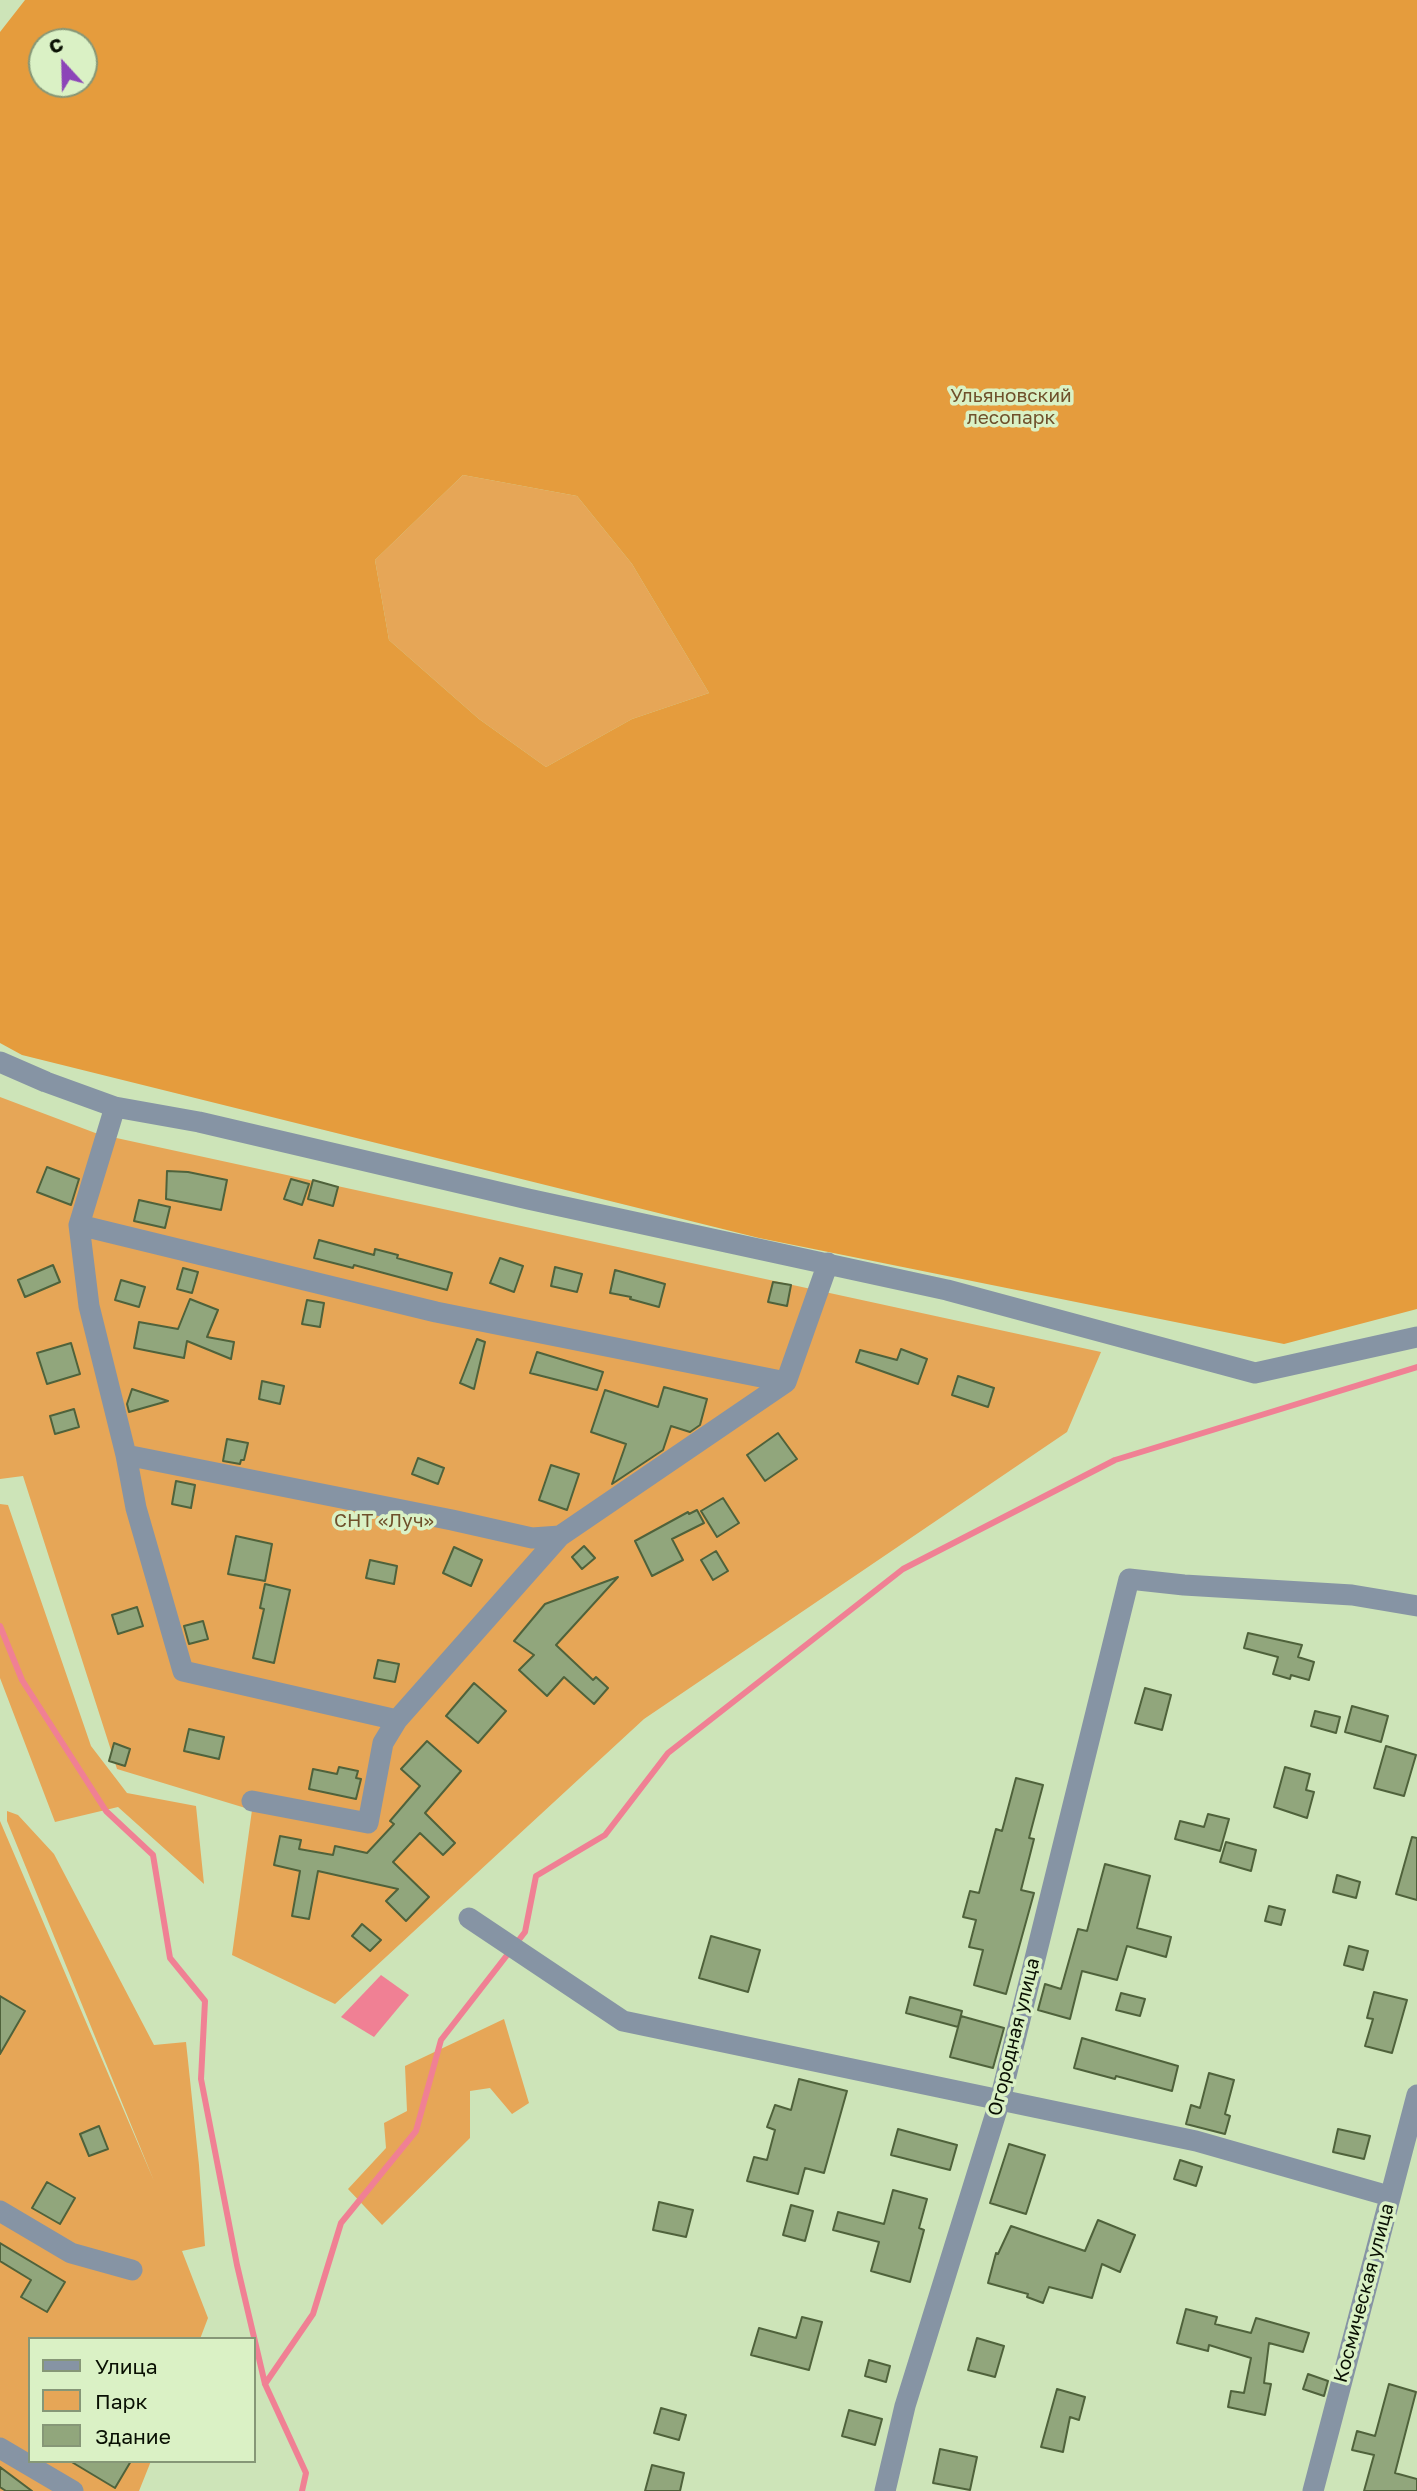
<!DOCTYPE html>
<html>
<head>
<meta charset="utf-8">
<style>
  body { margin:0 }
  #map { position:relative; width:1417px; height:2491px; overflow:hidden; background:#cde4b8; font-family:"Golos Text",sans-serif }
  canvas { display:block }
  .legend { position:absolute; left:28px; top:2337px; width:228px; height:126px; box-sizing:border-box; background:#daf1c5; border:2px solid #869777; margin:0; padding:9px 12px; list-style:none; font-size:21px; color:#091003 }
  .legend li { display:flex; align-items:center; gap:14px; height:35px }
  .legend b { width:35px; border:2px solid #869777 }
  .north { position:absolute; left:28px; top:28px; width:70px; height:70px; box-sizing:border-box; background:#daf1c5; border:2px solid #869777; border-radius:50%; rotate:338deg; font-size:19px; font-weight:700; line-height:28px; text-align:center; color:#091003 }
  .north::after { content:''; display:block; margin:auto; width:24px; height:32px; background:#8c45b8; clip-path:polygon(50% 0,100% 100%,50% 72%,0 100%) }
</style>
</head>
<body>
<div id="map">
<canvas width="1417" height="2491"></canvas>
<ul class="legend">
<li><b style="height:9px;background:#8694a4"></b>Улица</li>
<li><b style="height:19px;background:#e6a657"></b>Парк</li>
<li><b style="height:19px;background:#91a67c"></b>Здание</li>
</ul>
<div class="north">С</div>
</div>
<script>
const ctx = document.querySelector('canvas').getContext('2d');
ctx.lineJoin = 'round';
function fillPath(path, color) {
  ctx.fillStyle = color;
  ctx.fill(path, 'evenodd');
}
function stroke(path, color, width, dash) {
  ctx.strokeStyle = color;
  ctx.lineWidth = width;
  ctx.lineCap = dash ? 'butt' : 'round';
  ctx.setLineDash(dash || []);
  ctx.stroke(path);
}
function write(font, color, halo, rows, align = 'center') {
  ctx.font = font + ' "Golos Text",sans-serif';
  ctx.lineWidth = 7;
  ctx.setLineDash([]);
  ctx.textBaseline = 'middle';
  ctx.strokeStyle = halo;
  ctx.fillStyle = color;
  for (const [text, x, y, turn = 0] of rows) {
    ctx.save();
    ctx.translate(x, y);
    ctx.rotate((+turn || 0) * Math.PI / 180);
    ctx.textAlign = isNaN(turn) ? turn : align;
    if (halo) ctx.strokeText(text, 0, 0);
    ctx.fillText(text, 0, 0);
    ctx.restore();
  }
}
const green = new Path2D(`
  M 463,475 L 577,496 L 632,564 L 709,693 L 632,719 L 546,767 L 479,719 L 389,640 L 375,560 Z
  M 0,1097 L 98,1134 L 1101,1352 L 1067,1432 L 644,1719 L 335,2004 L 232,1955 L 252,1810 L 117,1769 L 23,1476 L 0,1479 Z
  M 0,1504 L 8,1505 L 91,1746 L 127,1793 L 196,1806 L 204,1884 L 118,1807 L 55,1822 L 0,1678 Z
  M 7,1811 L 18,1815 L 54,1854 L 154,2045 L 186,2042 L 199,2165 L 205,2246 L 182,2251 L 208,2318 L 200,2339 L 30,2339 L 30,2461 L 151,2461 L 139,2491 L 0,2491 L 0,1821 L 154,2181 L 7,1821 Z
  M 504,2019 L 529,2103 L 512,2114 L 490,2088 L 470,2091 L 470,2138 L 382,2225 L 348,2189 L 386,2148 L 384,2123 L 407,2111 L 405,2066 Z`);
const forest = new Path2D(`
  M 25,0 L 1417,0 L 1417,1309 L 1284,1344 L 759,1238 L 22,1055 L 0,1043 L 0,32 ZM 42,42 L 84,42 L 84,84 L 42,84 ZM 463,475 L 577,496 L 632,564 L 709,693 L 632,719 L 546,767 L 479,719 L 389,640 L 375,560 Z`);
const water = new Path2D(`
  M 381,1975 L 409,1995 L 374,2037 L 341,2017 Z`);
const stream = new Path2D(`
  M 0,1626 L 22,1680 L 106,1811 L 153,1855 L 170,1958 L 205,2001 L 201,2079 L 237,2265 L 265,2384 L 306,2473 L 302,2491
  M 265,2384 L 313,2314 L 341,2223 L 416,2131 L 441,2040 L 525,1932 L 536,1876 L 605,1835 L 668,1753 L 903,1569 L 1115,1460 L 1417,1367`);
const building = new Path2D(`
  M 47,1167 L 79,1179 L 71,1205 L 37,1192 Z
  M 167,1171 L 188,1172 L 227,1180 L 221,1210 L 166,1199 Z
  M 291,1179 L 309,1184 L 302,1205 L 284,1199 Z
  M 313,1180 L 338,1187 L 333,1206 L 308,1199 Z
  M 139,1200 L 170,1207 L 165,1228 L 134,1221 Z
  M 319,1240 L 374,1255 L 375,1249 L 398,1255 L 397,1258 L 452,1273 L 447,1290 L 354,1265 L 353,1268 L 314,1258 Z
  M 500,1258 L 523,1266 L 514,1292 L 490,1283 Z
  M 53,1265 L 60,1282 L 25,1297 L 18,1280 Z
  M 555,1267 L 582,1274 L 577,1292 L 551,1286 Z
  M 183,1268 L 198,1272 L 192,1293 L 177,1289 Z
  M 615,1270 L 665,1284 L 659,1307 L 630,1299 L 631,1297 L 610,1293 Z
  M 121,1280 L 145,1287 L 139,1307 L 115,1300 Z
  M 773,1282 L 791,1285 L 787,1306 L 768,1302 Z
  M 190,1299 L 218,1310 L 207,1337 L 234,1342 L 231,1359 L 187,1341 L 184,1358 L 134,1348 L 139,1322 L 178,1329 Z
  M 307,1300 L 324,1303 L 320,1327 L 302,1324 Z
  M 477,1339 L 485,1342 L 474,1389 L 460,1383 Z
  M 71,1343 L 80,1374 L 47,1384 L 37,1353 Z
  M 901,1349 L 927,1359 L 918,1384 L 856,1362 L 860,1350 L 897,1360 Z
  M 537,1352 L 603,1372 L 597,1390 L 530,1373 Z
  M 958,1376 L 994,1388 L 988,1407 L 952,1395 Z
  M 262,1381 L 284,1386 L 280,1404 L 259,1399 Z
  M 664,1387 L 707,1399 L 700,1425 L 690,1432 L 671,1426 L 663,1450 L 612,1484 L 626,1444 L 591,1432 L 605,1390 L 658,1407 Z
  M 132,1389 L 168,1401 L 129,1412 L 127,1404 Z
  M 74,1409 L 79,1427 L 55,1434 L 50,1416 Z
  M 778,1433 L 797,1459 L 765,1481 L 747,1455 Z
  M 227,1439 L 248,1443 L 244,1460 L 241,1460 L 240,1464 L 223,1461 Z
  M 418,1458 L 444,1468 L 438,1484 L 412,1474 Z
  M 551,1465 L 579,1474 L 567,1510 L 539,1500 Z
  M 176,1481 L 195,1485 L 191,1508 L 172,1504 Z
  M 723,1498 L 739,1523 L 717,1537 L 701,1511 Z
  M 697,1510 L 704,1523 L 672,1539 L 683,1560 L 652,1576 L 635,1541 L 688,1512 L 689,1514 Z
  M 236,1536 L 272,1544 L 265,1581 L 228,1574 Z
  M 584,1546 L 595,1558 L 582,1569 L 572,1557 Z
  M 454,1547 L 482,1560 L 471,1586 L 443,1573 Z
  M 716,1551 L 728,1571 L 713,1580 L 701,1560 Z
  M 370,1560 L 397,1566 L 394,1584 L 366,1578 Z
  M 618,1577 L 556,1645 L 593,1680 L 596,1677 L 608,1688 L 594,1704 L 564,1677 L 547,1696 L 519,1670 L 534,1655 L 514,1641 L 545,1604 Z
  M 265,1584 L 290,1590 L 274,1663 L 253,1658 L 264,1609 L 260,1608 Z
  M 137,1607 L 143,1626 L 118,1634 L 112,1615 Z
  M 203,1621 L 208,1639 L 189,1644 L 184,1626 Z
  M 1248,1633 L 1302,1645 L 1298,1657 L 1314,1662 L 1309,1680 L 1291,1675 L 1290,1679 L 1273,1674 L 1278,1657 L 1244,1648 Z
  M 378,1660 L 399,1664 L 395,1682 L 374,1678 Z
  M 474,1683 L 506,1711 L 478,1743 L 446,1716 Z
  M 1145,1688 L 1171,1695 L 1162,1730 L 1135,1723 Z
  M 1352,1706 L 1388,1716 L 1381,1742 L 1345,1732 Z
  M 1315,1711 L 1340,1717 L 1336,1733 L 1311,1726 Z
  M 189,1729 L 224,1737 L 219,1759 L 184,1751 Z
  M 427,1741 L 461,1771 L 425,1813 L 455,1843 L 443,1855 L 420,1833 L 393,1862 L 429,1897 L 406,1921 L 386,1901 L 398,1889 L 318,1871 L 309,1919 L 292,1916 L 300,1871 L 274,1865 L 280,1836 L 301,1840 L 299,1849 L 333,1855 L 335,1846 L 367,1853 L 394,1824 L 390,1821 L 420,1786 L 401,1769 Z
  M 114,1743 L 130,1749 L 125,1766 L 109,1761 Z
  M 1386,1746 L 1416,1755 L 1404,1796 L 1374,1788 Z
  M 339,1767 L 358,1771 L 356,1778 L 361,1779 L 356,1799 L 309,1789 L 313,1769 L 337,1774 Z
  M 1285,1767 L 1310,1774 L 1306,1790 L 1314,1792 L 1307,1818 L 1274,1807 Z
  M 1016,1778 L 1043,1785 L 1029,1838 L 1034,1839 L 1021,1890 L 1034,1893 L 1006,1994 L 974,1985 L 983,1950 L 969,1947 L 976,1920 L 963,1917 L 970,1891 L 979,1893 L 996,1829 L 1002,1831 Z
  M 1208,1814 L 1229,1819 L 1220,1851 L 1175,1839 L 1180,1821 L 1204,1827 Z
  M 1412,1837 L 1417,1838 L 1417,1900 L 1396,1894 Z
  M 1226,1842 L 1256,1850 L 1251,1871 L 1220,1862 Z
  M 1105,1864 L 1150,1876 L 1137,1928 L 1171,1937 L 1166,1957 L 1127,1946 L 1117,1980 L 1082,1971 L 1070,2019 L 1038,2010 L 1045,1984 L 1061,1989 L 1078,1929 L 1087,1931 Z
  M 1337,1875 L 1360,1882 L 1356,1898 L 1333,1892 Z
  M 1269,1906 L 1285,1910 L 1281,1925 L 1265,1921 Z
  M 362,1924 L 381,1940 L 370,1951 L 352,1936 Z
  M 711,1936 L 760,1950 L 748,1992 L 699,1978 Z
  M 1349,1946 L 1368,1951 L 1363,1970 L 1344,1965 Z
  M 1374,1992 L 1407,2000 L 1392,2053 L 1365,2046 L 1373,2019 L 1367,2018 Z
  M 1121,1993 L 1145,1999 L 1140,2016 L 1116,2010 Z
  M 0,1996 L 25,2011 L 0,2054 Z
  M 910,1997 L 962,2011 L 958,2027 L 906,2013 Z
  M 961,2016 L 1004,2028 L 993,2068 L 950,2057 Z
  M 1082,2038 L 1178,2066 L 1172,2091 L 1116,2076 L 1115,2079 L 1074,2068 Z
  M 1209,2073 L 1234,2080 L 1225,2114 L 1230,2116 L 1225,2134 L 1186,2124 L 1191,2105 L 1200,2108 Z
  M 799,2079 L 847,2091 L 824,2173 L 805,2168 L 798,2194 L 747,2181 L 754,2157 L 767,2160 L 775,2130 L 767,2127 L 775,2105 L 791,2110 Z
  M 99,2126 L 108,2149 L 89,2156 L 80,2134 Z
  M 898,2129 L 957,2145 L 950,2170 L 891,2155 Z
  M 1338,2129 L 1370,2136 L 1364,2159 L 1333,2152 Z
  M 1009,2144 L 1045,2155 L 1026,2214 L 990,2203 Z
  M 1180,2160 L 1202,2167 L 1196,2186 L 1174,2179 Z
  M 47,2182 L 75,2198 L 60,2224 L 32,2208 Z
  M 893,2190 L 927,2199 L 919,2228 L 924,2230 L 910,2282 L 871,2271 L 879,2242 L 833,2230 L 838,2212 L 884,2224 Z
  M 659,2202 L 693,2210 L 686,2237 L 653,2230 Z
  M 791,2205 L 813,2211 L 805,2241 L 783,2235 Z
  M 1098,2220 L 1135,2235 L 1120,2272 L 1102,2264 L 1092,2298 L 1049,2287 L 1043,2303 L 1027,2297 L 1028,2294 L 988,2283 L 996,2253 L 998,2254 L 1011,2226 L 1085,2251 Z
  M 0,2243 L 65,2282 L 47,2312 L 21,2297 L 31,2280 L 0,2261 Z
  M 1186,2309 L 1217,2317 L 1215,2324 L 1251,2333 L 1256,2318 L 1309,2333 L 1303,2352 L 1269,2343 L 1264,2383 L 1271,2384 L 1265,2415 L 1228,2407 L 1231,2391 L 1244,2393 L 1251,2358 L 1209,2345 L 1208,2351 L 1177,2343 Z
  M 802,2317 L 822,2322 L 809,2370 L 751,2355 L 759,2328 L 796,2338 Z
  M 977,2338 L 1004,2346 L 995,2377 L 968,2370 Z
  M 869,2360 L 890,2366 L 886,2382 L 865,2376 Z
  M 1308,2374 L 1328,2381 L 1324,2396 L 1303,2389 Z
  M 1389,2384 L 1416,2392 L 1395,2473 L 1417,2479 L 1417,2491 L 1364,2491 L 1374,2455 L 1352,2450 L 1357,2431 L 1375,2436 Z
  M 1057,2389 L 1085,2397 L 1079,2420 L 1070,2417 L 1063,2452 L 1041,2447 Z
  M 661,2408 L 686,2415 L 679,2440 L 654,2433 Z
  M 849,2410 L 882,2419 L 875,2445 L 842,2436 Z
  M 940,2449 L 977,2457 L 970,2490 L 933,2483 Z
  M 70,2461 L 131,2461 L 115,2488 Z
  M 652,2465 L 684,2473 L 680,2491 L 645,2491 Z
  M 0,2467 L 32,2491 L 6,2491 L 0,2487 Z`);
const minor = new Path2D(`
  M 0,1062 L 46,1082 L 115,1107 L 199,1122 L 528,1199 L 947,1290 L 1255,1373 L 1417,1337
  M 115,1107 L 79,1225 L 89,1306 L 126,1455 L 136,1508 L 183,1671 L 397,1720 L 560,1536 L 786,1382 L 828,1263
  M 79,1225 L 436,1312 L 786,1382
  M 126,1455 L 452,1520 L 532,1538 L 560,1536
  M 252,1801 L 368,1823 L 383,1743 L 397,1720
  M 469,1918 L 623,2021 L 1196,2141 L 1389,2196
  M 0,2211 L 71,2253 L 132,2270
  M 0,2448 L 73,2491
  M 885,2491 L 905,2406 L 1000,2100 L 1129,1579 L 1184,1585 L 1352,1595 L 1417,1606
  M 1313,2491 L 1417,2095`);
const parkNames = [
  ["Ульяновский",1011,396],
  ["лесопарк",1011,418],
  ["СНТ «Луч»",384,1521]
];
const streetNames = [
  ["Огородная улица",1014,2037,-76],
  ["Космическая улица",1364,2293,-75]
];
fillPath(green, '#e6a657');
fillPath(forest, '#e59c3d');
fillPath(water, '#f08094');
stroke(stream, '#f08094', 6);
fillPath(building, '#91a67c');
stroke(building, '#4f623b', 2);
stroke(minor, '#8694a4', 21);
write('19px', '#6f502b', '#daf1c5', parkNames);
write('19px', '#091003', '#daf1c5', streetNames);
</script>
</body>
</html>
